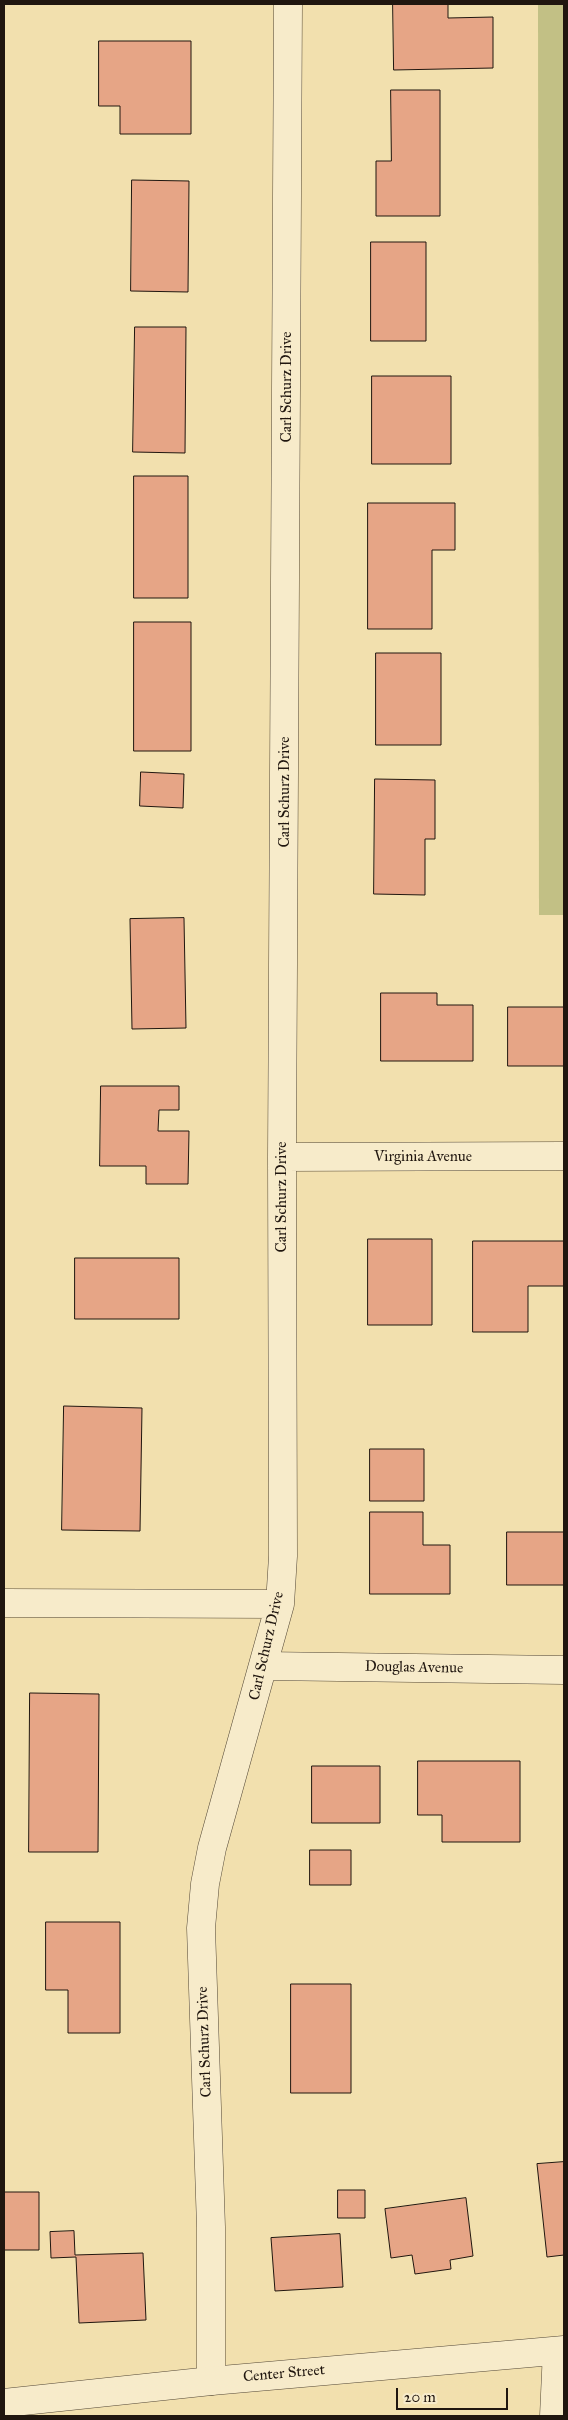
<!DOCTYPE html>
<html>
<head>
<meta charset="utf-8">
<style>
  body { margin:0 }
  #map { position:relative; width:568px; height:2420px; overflow:hidden; background:#f2e0ae; font-family:"IM FELL Great Primer",serif }
  canvas { display:block }
  .frame { position:absolute; inset:0; border:5px solid #20160f; pointer-events:none }
  .scale { position:absolute; left:396px; top:2388px; width:112px; height:22px; box-sizing:border-box; border:2px solid #20160f; border-top:0; padding-left:6px; font-size:15px; line-height:18px; white-space:nowrap; color:#20160f; -webkit-text-stroke:4px #f7ebca; paint-order:stroke }
</style>
</head>
<body>
<div id="map">
<canvas width="568" height="2420"></canvas>
<div class="frame"></div>
<div class="scale">20 m</div>
</div>
<script>
const ctx = document.querySelector('canvas').getContext('2d');
ctx.lineJoin = 'round';
function fillPath(path, color) {
  ctx.fillStyle = color;
  ctx.fill(path, 'evenodd');
}
function stroke(path, color, width, dash) {
  ctx.strokeStyle = color;
  ctx.lineWidth = width;
  ctx.lineCap = dash ? 'butt' : 'round';
  ctx.setLineDash(dash || []);
  ctx.stroke(path);
}
function write(font, color, halo, rows, align = 'center') {
  ctx.font = font + ' "IM FELL Great Primer",serif';
  ctx.lineWidth = 4;
  ctx.setLineDash([]);
  ctx.textBaseline = 'middle';
  ctx.strokeStyle = halo;
  ctx.fillStyle = color;
  for (const [text, x, y, turn = 0] of rows) {
    ctx.save();
    ctx.translate(x, y);
    ctx.rotate((+turn || 0) * Math.PI / 180);
    ctx.textAlign = isNaN(turn) ? turn : align;
    if (halo) ctx.strokeText(text, 0, 0);
    ctx.fillText(text, 0, 0);
    ctx.restore();
  }
}
const green = new Path2D(`
  M 538,4 L 564,4 L 564,915 L 539,915 Z`);
const building = new Path2D(`
  M 393,4 L 448,4 L 448,18 L 493,17 L 493,68 L 394,70 Z
  M 99,41 L 191,41 L 191,134 L 120,134 L 120,106 L 99,106 Z
  M 391,90 L 440,90 L 440,216 L 376,216 L 376,161 L 391,161 Z
  M 132,180 L 189,181 L 188,292 L 131,291 Z
  M 371,242 L 426,242 L 426,341 L 371,341 Z
  M 135,327 L 186,327 L 185,453 L 133,452 Z
  M 372,376 L 451,376 L 451,464 L 372,464 Z
  M 134,476 L 188,476 L 188,598 L 134,598 Z
  M 368,503 L 455,503 L 455,550 L 432,550 L 432,629 L 368,629 Z
  M 134,622 L 191,622 L 191,751 L 134,751 Z
  M 376,653 L 441,653 L 441,745 L 376,745 Z
  M 141,772 L 184,774 L 183,808 L 140,806 Z
  M 375,779 L 435,780 L 435,839 L 425,839 L 425,895 L 374,894 Z
  M 184,918 L 186,1028 L 132,1029 L 130,919 Z
  M 381,993 L 437,993 L 437,1005 L 473,1005 L 473,1061 L 381,1061 Z
  M 508,1007 L 564,1007 L 564,1066 L 508,1066 Z
  M 101,1086 L 179,1086 L 179,1110 L 159,1110 L 158,1131 L 189,1131 L 188,1184 L 146,1184 L 146,1166 L 100,1166 Z
  M 368,1239 L 432,1239 L 432,1325 L 368,1325 Z
  M 473,1241 L 564,1241 L 564,1286 L 528,1286 L 528,1332 L 473,1332 Z
  M 75,1258 L 179,1258 L 179,1319 L 75,1319 Z
  M 64,1406 L 142,1408 L 140,1531 L 62,1530 Z
  M 370,1449 L 424,1449 L 424,1501 L 370,1501 Z
  M 370,1512 L 423,1512 L 423,1545 L 450,1545 L 450,1594 L 370,1594 Z
  M 507,1532 L 564,1532 L 564,1585 L 507,1585 Z
  M 30,1693 L 99,1694 L 98,1852 L 29,1852 Z
  M 418,1761 L 520,1761 L 520,1842 L 442,1842 L 442,1815 L 418,1815 Z
  M 312,1766 L 380,1766 L 380,1823 L 312,1823 Z
  M 310,1850 L 351,1850 L 351,1885 L 310,1885 Z
  M 46,1922 L 120,1922 L 120,2033 L 68,2033 L 68,1990 L 46,1990 Z
  M 291,1984 L 351,1984 L 351,2093 L 291,2093 Z
  M 564,2162 L 564,2255 L 547,2257 L 537,2164 Z
  M 338,2190 L 365,2190 L 365,2218 L 338,2218 Z
  M 4,2192 L 39,2192 L 39,2250 L 4,2250 Z
  M 466,2198 L 473,2256 L 450,2260 L 451,2269 L 415,2274 L 412,2255 L 391,2258 L 385,2209 Z
  M 74,2231 L 75,2255 L 143,2253 L 146,2320 L 79,2323 L 76,2257 L 51,2258 L 50,2232 Z
  M 340,2234 L 343,2287 L 275,2291 L 271,2238 Z`);
const minor = new Path2D(`
  M 282,1157 L 564,1156
  M 4,1603 L 280,1604
  M 264,1666 L 564,1670
  M 211,2381 L 211,2227 L 201,1928 L 205,1884 L 212,1848 L 280,1604 L 283,1556 L 282,1157 L 288,4`);
const tertiary = new Path2D(`
  M 4,2403 L 211,2381 L 564,2350
  M 554,2416 L 557,2351`);
const streetNames = [
  ["Carl Schurz Drive",287,387,-90],
  ["Carl Schurz Drive",285,792,-90],
  ["Virginia Avenue",423,1157],
  ["Carl Schurz Drive",282,1197,-90],
  ["Carl Schurz Drive",267,1646,-77],
  ["Douglas Avenue",414,1668,1],
  ["Carl Schurz Drive",205,2042,-92],
  ["Center Street",284,2374,-5]
];
fillPath(green, '#c2c085');
fillPath(building, '#e6a586');
stroke(building, '#20160f', 1);
stroke(minor, '#544837', 29);
stroke(tertiary, '#544837', 29);
stroke(minor, '#f7ebca', 28);
stroke(tertiary, '#f7ebca', 28);
write('15px', '#20160f', '#f7ebca', streetNames);
</script>
</body>
</html>
